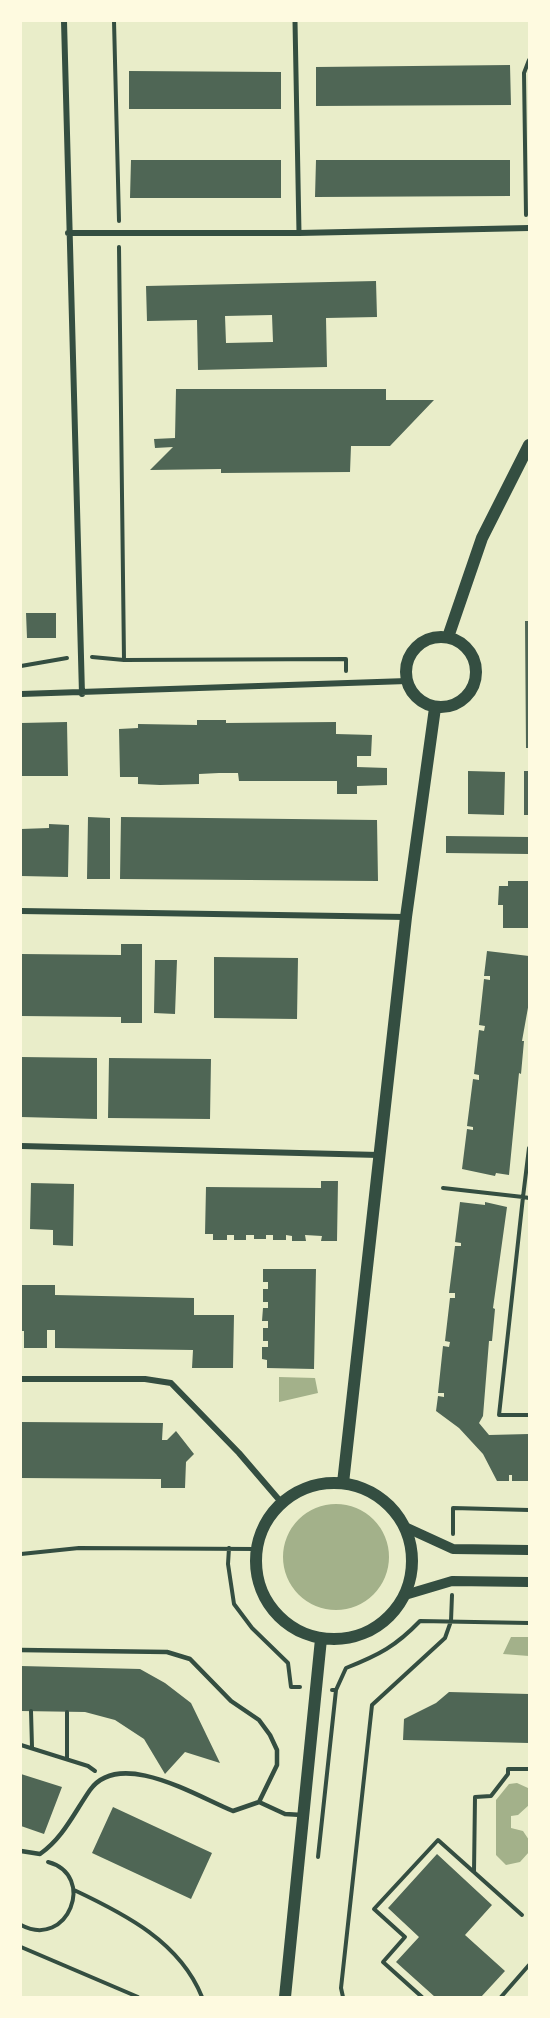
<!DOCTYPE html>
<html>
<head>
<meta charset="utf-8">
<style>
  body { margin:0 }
  #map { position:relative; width:550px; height:2018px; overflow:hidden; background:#e9edc9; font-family:"Nunito Sans",sans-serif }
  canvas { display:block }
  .frame { position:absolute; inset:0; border:22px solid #fefae0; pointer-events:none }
</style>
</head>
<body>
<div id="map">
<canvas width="550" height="2018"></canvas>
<div class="frame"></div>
</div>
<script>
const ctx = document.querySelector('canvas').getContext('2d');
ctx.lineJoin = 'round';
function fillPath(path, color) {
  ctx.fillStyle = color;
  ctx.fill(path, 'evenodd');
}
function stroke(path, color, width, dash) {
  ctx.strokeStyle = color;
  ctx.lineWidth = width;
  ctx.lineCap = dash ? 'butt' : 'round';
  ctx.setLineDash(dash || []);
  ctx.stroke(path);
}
const water = new Path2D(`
  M 279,1377 L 315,1378 L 318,1393 L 279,1402 Z
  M283 1557a53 53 0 1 1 106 0a53 53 0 1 1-106 0Z
  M 511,1637 L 529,1637 L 529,1656 L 503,1654 Z
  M 517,1783 L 528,1788 L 529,1805 L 518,1815 L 511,1816 L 511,1828 L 523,1831 L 529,1840 L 529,1852 L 520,1862 L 506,1865 L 496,1855 L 496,1800 L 509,1784 Z`);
const building = new Path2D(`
  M 510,65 L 511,105 L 316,106 L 316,67 Z
  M 129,71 L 281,72 L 281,109 L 129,109 Z
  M 131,160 L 281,160 L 281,198 L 130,198 Z
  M 316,160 L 510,160 L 510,196 L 315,197 Z
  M 376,281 L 377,317 L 326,318 L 327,367 L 198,370 L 197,320 L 147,321 L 146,286 ZM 272,315 L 273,342 L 226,343 L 225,316 Z
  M 176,389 L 386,389 L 386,400 L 434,400 L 390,446 L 351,446 L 350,472 L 221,473 L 221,469 L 150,470 L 173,447 L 155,448 L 154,439 L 175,438 Z
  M 26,613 L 56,613 L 56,638 L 27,638 Z
  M 525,621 L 529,621 L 529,748 L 526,748 Z
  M 197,720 L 226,720 L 226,723 L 336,722 L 336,734 L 372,735 L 371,756 L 357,756 L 357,767 L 387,768 L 387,785 L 357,786 L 357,794 L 337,794 L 337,781 L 239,781 L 238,773 L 219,773 L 199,774 L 199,784 L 160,785 L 138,784 L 138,777 L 120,777 L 119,729 L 138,728 L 138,724 L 197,725 Z
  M 67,722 L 68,776 L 21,776 L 21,723 Z
  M 468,771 L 505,772 L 504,815 L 468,814 Z
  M 524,771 L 529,771 L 529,815 L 524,815 Z
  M 88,817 L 110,818 L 110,879 L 87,879 Z
  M 121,817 L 377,820 L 378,881 L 120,879 Z
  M 49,824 L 69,825 L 68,877 L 21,876 L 21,829 L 49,828 Z
  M 446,836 L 529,837 L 529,854 L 446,853 Z
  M 508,881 L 529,881 L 529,928 L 503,928 L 503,905 L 498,905 L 499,886 L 508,886 Z
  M 121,944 L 142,944 L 142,1023 L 121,1023 L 121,1017 L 21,1016 L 21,954 L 121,955 Z
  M 487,951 L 529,956 L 529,1002 L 522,1041 L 524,1041 L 521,1074 L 519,1073 L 509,1175 L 496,1173 L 495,1176 L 462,1169 L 467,1129 L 473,1130 L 473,1127 L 467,1126 L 473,1079 L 479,1080 L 479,1075 L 474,1074 L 479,1030 L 484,1031 L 485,1026 L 479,1025 L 484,979 L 490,980 L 490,976 L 484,976 Z
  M 214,957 L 298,958 L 297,1019 L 214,1018 Z
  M 155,960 L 177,960 L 175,1014 L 154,1013 Z
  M 21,1057 L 97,1058 L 97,1119 L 21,1117 Z
  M 109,1058 L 211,1059 L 210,1119 L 108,1118 Z
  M 321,1181 L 338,1181 L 337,1241 L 321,1241 L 322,1236 L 305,1235 L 306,1241 L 292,1241 L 292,1236 L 286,1235 L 286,1240 L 273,1240 L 273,1235 L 266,1235 L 266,1239 L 254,1239 L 254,1235 L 246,1235 L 246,1240 L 234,1240 L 234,1235 L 227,1235 L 227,1240 L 213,1240 L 213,1234 L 205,1234 L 206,1187 L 321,1188 Z
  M 31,1183 L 74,1184 L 73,1246 L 53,1245 L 53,1230 L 30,1229 Z
  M 460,1202 L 485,1205 L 485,1202 L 507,1207 L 493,1308 L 495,1309 L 492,1341 L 489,1341 L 483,1416 L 479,1423 L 489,1435 L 529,1434 L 529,1481 L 512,1481 L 512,1475 L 509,1475 L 509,1481 L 497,1481 L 483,1454 L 459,1428 L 436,1411 L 438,1396 L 444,1397 L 444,1393 L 438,1393 L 443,1346 L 449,1347 L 450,1342 L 445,1341 L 450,1298 L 455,1298 L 455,1293 L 449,1293 L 455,1246 L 461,1246 L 461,1243 L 455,1242 Z
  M 263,1269 L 316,1269 L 314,1369 L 267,1368 L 267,1360 L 262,1359 L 262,1347 L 268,1347 L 268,1341 L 263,1341 L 263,1328 L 268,1328 L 268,1321 L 262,1321 L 263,1308 L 268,1308 L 268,1302 L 263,1302 L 263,1289 L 268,1289 L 268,1282 L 263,1282 Z
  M 21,1285 L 55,1285 L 55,1295 L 194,1298 L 194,1315 L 234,1315 L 233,1368 L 192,1368 L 193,1350 L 55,1348 L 55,1330 L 47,1330 L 47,1348 L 24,1348 L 24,1331 L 21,1331 Z
  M 21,1422 L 163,1423 L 162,1440 L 167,1440 L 176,1431 L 194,1454 L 186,1462 L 185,1488 L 161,1488 L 161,1479 L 21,1478 Z
  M 21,1666 L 140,1669 L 165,1683 L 191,1703 L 220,1763 L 185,1752 L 165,1774 L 144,1739 L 115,1720 L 85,1712 L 21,1711 Z
  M 449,1692 L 529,1694 L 529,1743 L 403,1740 L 404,1719 L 436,1703 Z
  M 21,1774 L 62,1787 L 44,1834 L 21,1826 Z
  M 113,1807 L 212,1853 L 191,1899 L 92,1853 Z
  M 437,1854 L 492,1905 L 465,1935 L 505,1971 L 481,1997 L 435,1997 L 396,1962 L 419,1937 L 388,1908 Z`);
const path = new Path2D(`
  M 114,21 L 119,221
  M 526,215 L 524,73 L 529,60
  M 92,657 L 124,660 L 119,247
  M 124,660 L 346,659 L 346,671
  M 21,666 L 67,658
  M 529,1148 L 523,1197 L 529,1198
  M 443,1188 L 523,1197 L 499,1415 L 529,1415
  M 453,1534 L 453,1508 L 529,1510
  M 229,1548 L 228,1564 L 234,1604 L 252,1628 L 288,1663 L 291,1687 L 300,1687
  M 21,1554 L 79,1548 L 255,1549
  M 332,1690 L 336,1690 L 346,1668 C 379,1655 396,1646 420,1621 L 529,1623
  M 31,1711 L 32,1747
  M 67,1712 L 67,1759
  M 21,1745 L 88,1766 L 95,1771
  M 318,1857 L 336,1690
  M 474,1872 L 475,1797 L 491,1796 L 508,1774 L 508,1769 L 529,1769
  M 74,1890 C 125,1914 180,1942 202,1997
  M 21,1925 C 68,1950 97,1875 48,1862
  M 21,1947 L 138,1997
  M 343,1997 L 341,1988 L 372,1705 L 445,1638 L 451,1621 L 452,1595
  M 422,1997 L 383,1962 L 405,1937 L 374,1909 L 438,1840 L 522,1915
  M 501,1997 L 529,1965`);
const service = new Path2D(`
  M 21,1650 L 167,1652 L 190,1659 L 231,1701 L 259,1720 L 270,1735 L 277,1750 L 277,1765 L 259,1802 L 233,1811 C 198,1797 120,1748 90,1790 C 74,1813 63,1838 40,1854 L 21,1851
  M 259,1802 L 285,1814 L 302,1815`);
const pedestrian = new Path2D(`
  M 295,21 L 299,233`);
const minor = new Path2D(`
  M 64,21 L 82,694
  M 68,233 L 299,233 L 529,228
  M 21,694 L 407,681
  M 21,911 L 406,917
  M 21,1146 L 379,1155
  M 21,1379 L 145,1379 L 171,1383 L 239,1453 L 281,1502`);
const tertiary = new Path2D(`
  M 405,1527 L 453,1549 L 529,1550
  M 405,1595 L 452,1581 L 529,1582`);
const secondary = new Path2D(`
  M406 672a35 35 0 1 1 70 0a35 35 0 1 1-70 0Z
  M 448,637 L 482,538 L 529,445
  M256 1561a78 78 0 1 1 156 0a78 78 0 1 1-156 0Z
  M 343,1483 L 406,917 L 435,708
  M 285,1997 L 321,1639`);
fillPath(water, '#a3b18a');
fillPath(building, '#4f6655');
stroke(path, '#344e41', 4);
stroke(service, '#344e41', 4.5);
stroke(pedestrian, '#344e41', 5);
stroke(minor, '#344e41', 6);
stroke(tertiary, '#344e41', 10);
stroke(secondary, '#344e41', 12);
</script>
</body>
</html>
